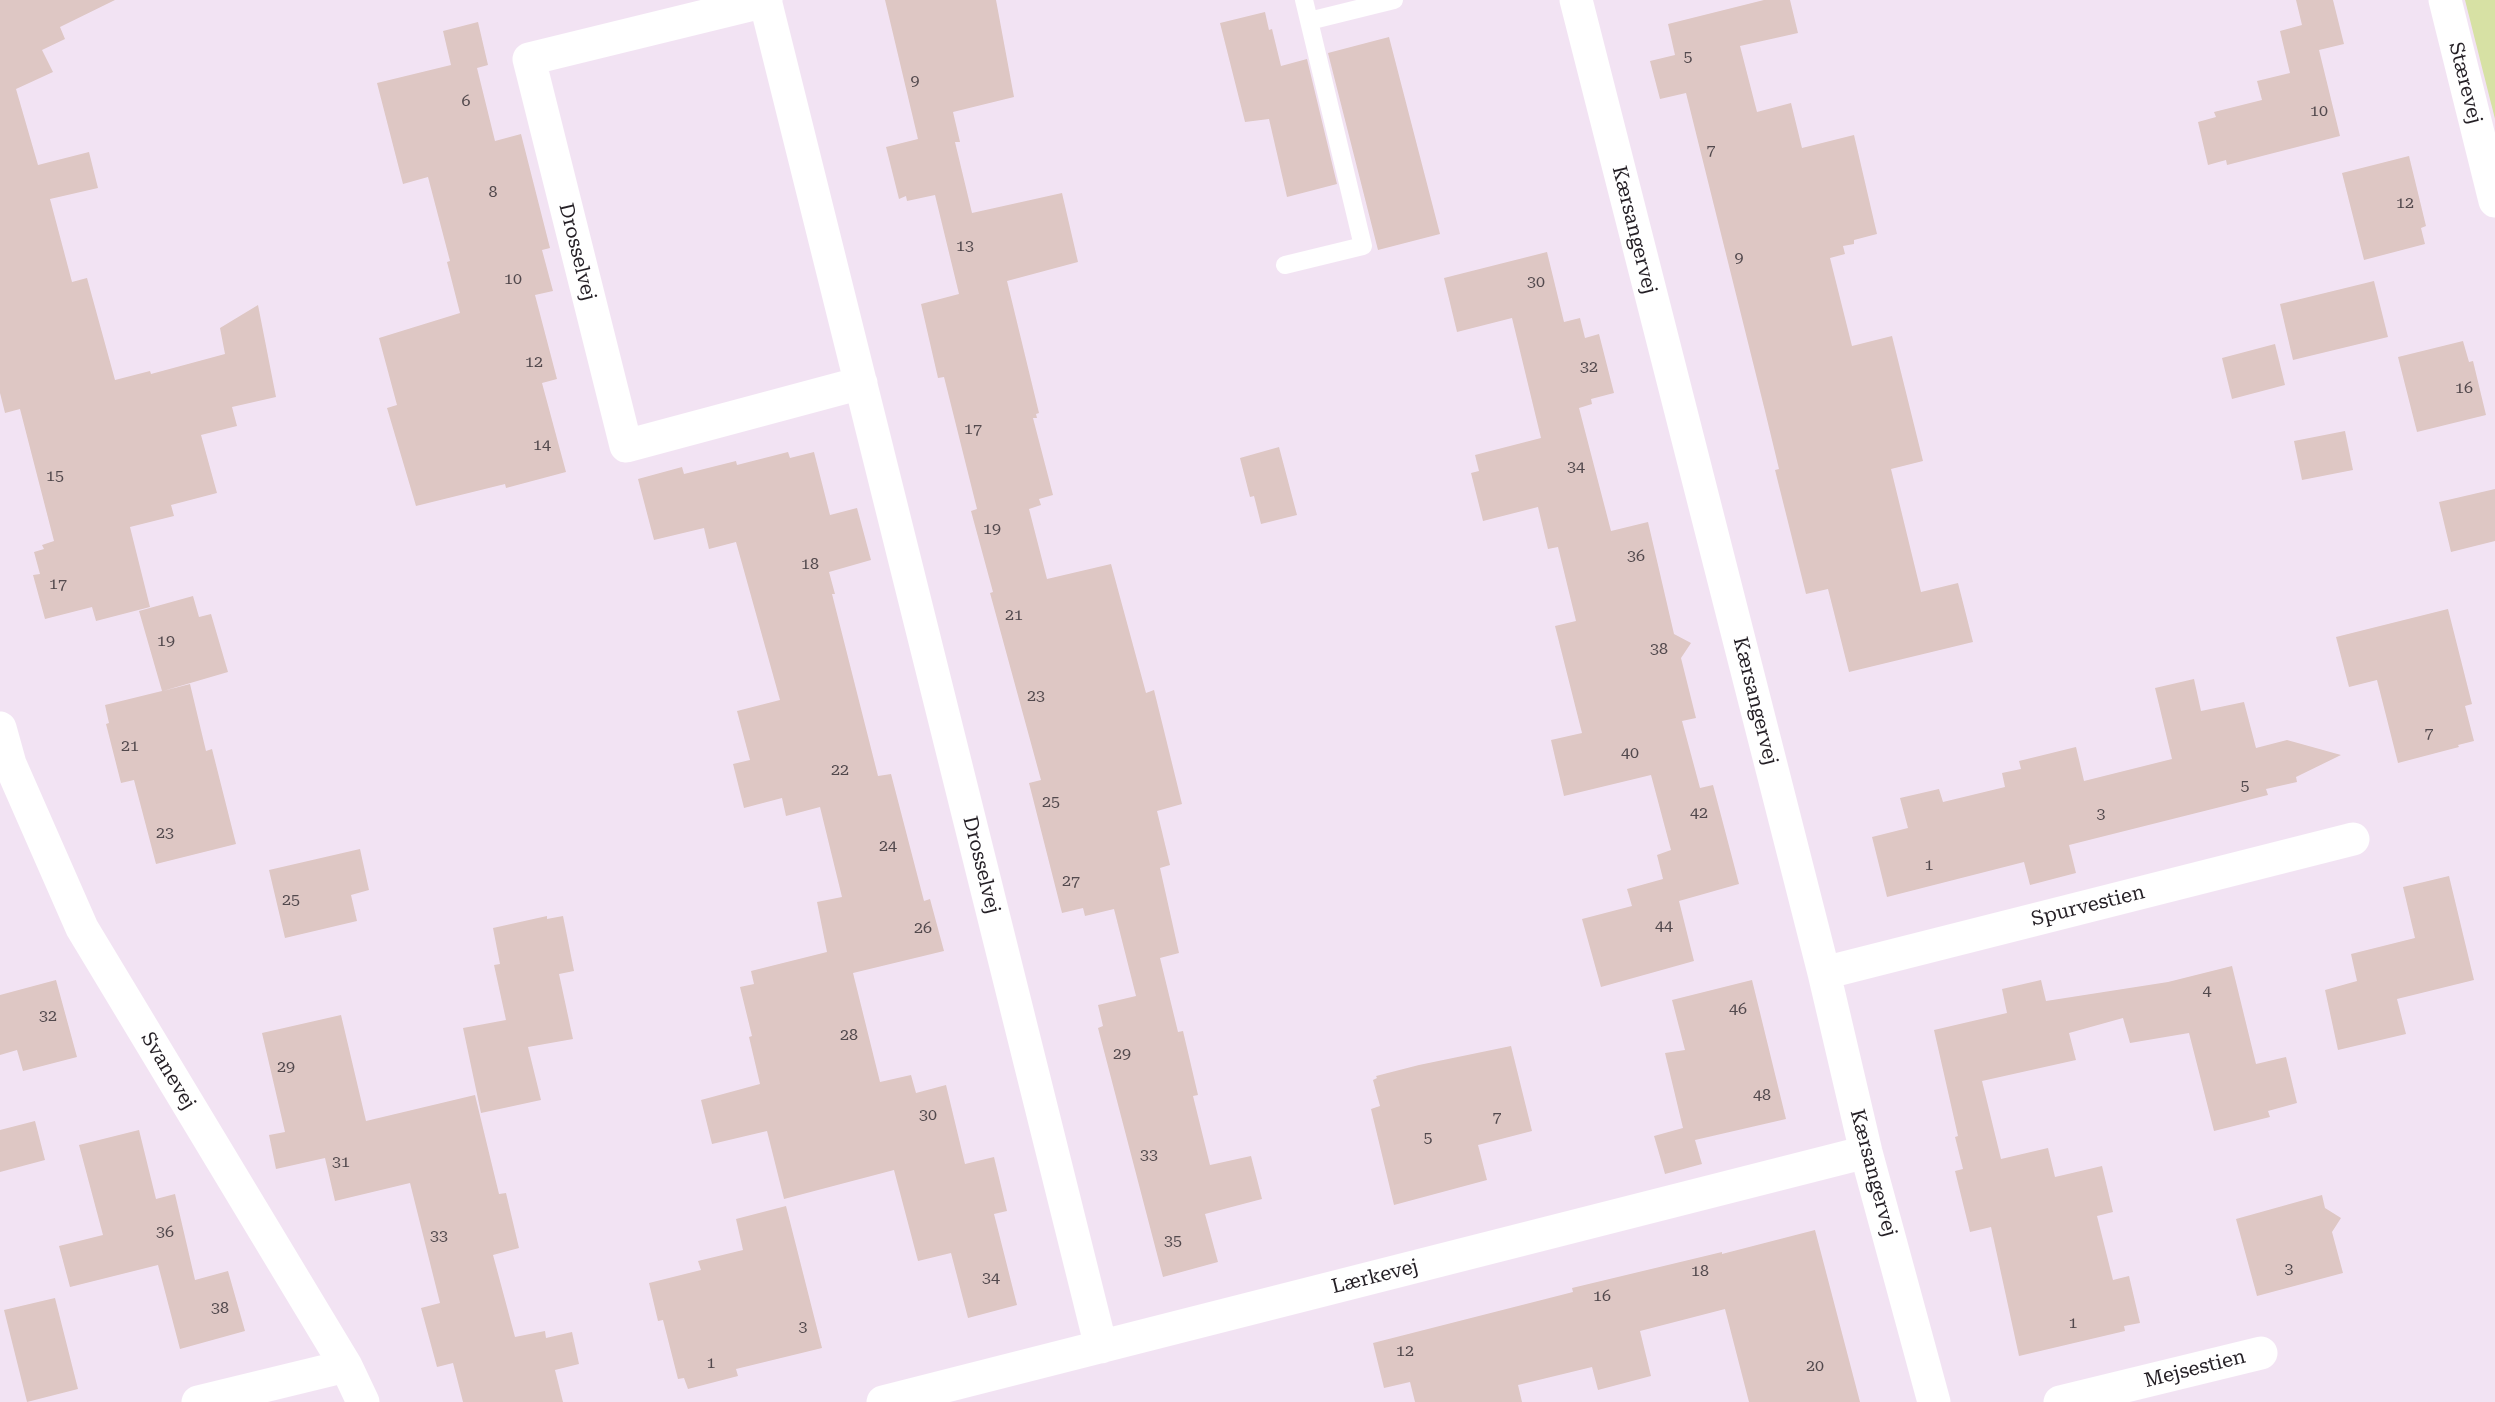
<!DOCTYPE html>
<html>
<head>
<meta charset="utf-8">
<style>
  body { margin:0 }
  canvas { display:block; background:#f2e3f3 }
</style>
</head>
<body>
<canvas width="2495" height="1402"></canvas>
<script>
const ctx = document.querySelector('canvas').getContext('2d');
ctx.lineJoin = 'round';
function fillPath(path, color) {
  ctx.fillStyle = color;
  ctx.fill(path, 'evenodd');
}
function stroke(path, color, width, dash) {
  ctx.strokeStyle = color;
  ctx.lineWidth = width;
  ctx.lineCap = dash ? 'butt' : 'round';
  ctx.setLineDash(dash || []);
  ctx.stroke(path);
}
function write(font, color, halo, rows, align = 'center') {
  ctx.font = font + ' "Roboto Serif",serif';
  ctx.lineWidth = 4.5;
  ctx.setLineDash([]);
  ctx.textBaseline = 'middle';
  ctx.strokeStyle = halo;
  ctx.fillStyle = color;
  for (const [text, x, y, turn = 0] of rows) {
    ctx.save();
    ctx.translate(x, y);
    ctx.rotate((+turn || 0) * Math.PI / 180);
    ctx.textAlign = isNaN(turn) ? turn : align;
    if (halo) ctx.strokeText(text, 0, 0);
    ctx.fillText(text, 0, 0);
    ctx.restore();
  }
}
const green = new Path2D(`
  M 2465,0 L 2495,0 L 2495,119 Z`);
const building = new Path2D(`
  M 0,0 L 115,0 L 60,27 L 65,39 L 42,50 L 53,72 L 16,89 L 38,165 L 89,152 L 98,188 L 50,199 L 72,282 L 87,278 L 115,380 L 150,371 L 151,374 L 225,354 L 220,328 L 258,305 L 276,397 L 232,407 L 237,426 L 201,435 L 217,493 L 171,505 L 174,516 L 130,527 L 150,607 L 96,621 L 92,607 L 45,619 L 33,575 L 40,574 L 34,552 L 44,549 L 42,545 L 54,541 L 20,409 L 5,413 L 0,393 Z
  M 885,0 L 996,0 L 1014,97 L 953,112 L 960,142 L 955,142 L 972,213 L 1062,193 L 1078,262 L 1007,281 L 1039,413 L 1036,414 L 1037,418 L 1033,418 L 1053,495 L 1039,499 L 1041,505 L 1029,509 L 1047,579 L 1111,564 L 1146,693 L 1154,690 L 1182,804 L 1157,811 L 1170,865 L 1160,868 L 1179,953 L 1160,958 L 1178,1032 L 1183,1031 L 1198,1095 L 1193,1096 L 1210,1165 L 1251,1156 L 1262,1199 L 1205,1214 L 1218,1262 L 1163,1277 L 1098,1028 L 1103,1026 L 1098,1005 L 1136,996 L 1114,909 L 1085,916 L 1083,908 L 1062,913 L 1029,783 L 1041,780 L 990,593 L 993,592 L 971,511 L 977,509 L 944,377 L 938,378 L 921,304 L 959,294 L 935,195 L 907,201 L 906,196 L 899,199 L 886,147 L 918,139 Z
  M 1764,0 L 1790,0 L 1798,33 L 1740,46 L 1757,112 L 1791,103 L 1802,148 L 1854,135 L 1877,234 L 1854,240 L 1854,244 L 1843,246 L 1845,254 L 1830,258 L 1852,346 L 1892,336 L 1923,461 L 1891,469 L 1921,592 L 1958,583 L 1973,642 L 1849,672 L 1828,589 L 1806,594 L 1775,470 L 1779,469 L 1765,411 L 1686,93 L 1660,99 L 1650,61 L 1675,55 L 1668,24 Z
  M 2296,0 L 2333,0 L 2344,44 L 2319,50 L 2340,136 L 2227,165 L 2226,160 L 2208,165 L 2198,122 L 2216,117 L 2214,112 L 2262,100 L 2257,81 L 2290,73 L 2280,31 L 2302,25 Z
  M 1265,12 L 1269,30 L 1272,29 L 1281,66 L 1307,59 L 1337,184 L 1287,197 L 1269,119 L 1245,122 L 1220,23 Z
  M 478,22 L 488,65 L 477,68 L 495,141 L 521,134 L 550,248 L 542,250 L 553,291 L 535,295 L 557,379 L 542,383 L 566,472 L 506,488 L 505,484 L 416,506 L 387,408 L 397,405 L 379,338 L 460,313 L 447,262 L 450,261 L 428,177 L 403,184 L 377,83 L 451,65 L 443,31 Z
  M 1389,37 L 1440,234 L 1378,250 L 1328,53 Z
  M 2409,156 L 2426,226 L 2421,228 L 2425,244 L 2364,260 L 2342,173 Z
  M 1547,252 L 1564,322 L 1580,318 L 1585,338 L 1599,334 L 1614,393 L 1591,399 L 1592,404 L 1579,408 L 1611,531 L 1648,522 L 1674,634 L 1691,643 L 1681,658 L 1696,718 L 1682,721 L 1700,788 L 1713,785 L 1739,884 L 1679,901 L 1694,961 L 1601,987 L 1582,919 L 1632,906 L 1627,889 L 1663,879 L 1657,855 L 1671,850 L 1651,775 L 1564,796 L 1551,740 L 1582,733 L 1555,626 L 1576,621 L 1558,547 L 1548,549 L 1538,507 L 1483,521 L 1471,473 L 1479,471 L 1475,455 L 1541,438 L 1512,318 L 1457,332 L 1444,278 Z
  M 2374,281 L 2388,337 L 2293,360 L 2280,304 Z
  M 2463,341 L 2469,362 L 2473,361 L 2486,415 L 2417,432 L 2398,357 Z
  M 2275,344 L 2285,385 L 2232,399 L 2222,358 Z
  M 2345,431 L 2353,470 L 2302,480 L 2294,441 Z
  M 1279,447 L 1297,515 L 1261,524 L 1254,496 L 1250,497 L 1240,458 Z
  M 788,452 L 790,458 L 814,452 L 830,515 L 857,508 L 871,560 L 829,572 L 835,594 L 832,594 L 878,776 L 891,774 L 924,901 L 930,899 L 944,951 L 853,973 L 880,1082 L 911,1075 L 916,1093 L 946,1085 L 965,1164 L 994,1157 L 1007,1211 L 994,1214 L 1017,1305 L 968,1318 L 951,1253 L 918,1261 L 894,1170 L 784,1199 L 767,1131 L 712,1144 L 701,1100 L 760,1084 L 749,1037 L 752,1036 L 740,987 L 754,984 L 751,971 L 827,952 L 817,902 L 842,897 L 820,807 L 786,816 L 782,798 L 744,808 L 733,764 L 750,760 L 737,711 L 780,700 L 736,542 L 709,549 L 704,528 L 654,540 L 638,479 L 682,467 L 684,474 L 736,461 L 737,465 Z
  M 2495,489 L 2495,541 L 2451,552 L 2439,502 Z
  M 193,596 L 199,617 L 211,614 L 228,672 L 163,691 L 190,684 L 206,751 L 212,749 L 236,844 L 156,864 L 134,780 L 121,783 L 106,724 L 109,723 L 105,705 L 162,691 L 139,611 Z
  M 2448,609 L 2472,704 L 2465,706 L 2474,741 L 2458,745 L 2459,747 L 2398,763 L 2377,680 L 2349,687 L 2336,637 Z
  M 2194,679 L 2201,711 L 2244,702 L 2256,748 L 2287,740 L 2341,755 L 2296,777 L 2297,782 L 2266,789 L 2268,795 L 2069,845 L 2076,873 L 2030,885 L 2024,862 L 1887,897 L 1872,837 L 1908,828 L 1900,798 L 1939,789 L 1943,802 L 2005,787 L 2002,773 L 2021,769 L 2019,761 L 2076,747 L 2084,781 L 2172,759 L 2155,688 Z
  M 360,849 L 369,890 L 351,895 L 357,921 L 285,938 L 269,870 Z
  M 2449,876 L 2474,980 L 2397,999 L 2406,1034 L 2338,1050 L 2325,990 L 2357,981 L 2351,954 L 2415,938 L 2403,887 Z
  M 547,916 L 547,919 L 563,916 L 574,971 L 559,974 L 573,1039 L 528,1047 L 541,1100 L 481,1113 L 463,1028 L 506,1020 L 494,965 L 500,964 L 493,928 Z
  M 2232,966 L 2256,1064 L 2286,1057 L 2297,1103 L 2268,1111 L 2270,1117 L 2214,1131 L 2189,1033 L 2130,1043 L 2123,1018 L 2069,1033 L 2076,1060 L 1982,1081 L 2001,1159 L 2048,1148 L 2055,1177 L 2102,1166 L 2113,1212 L 2097,1216 L 2113,1280 L 2129,1276 L 2140,1323 L 2124,1326 L 2125,1331 L 2019,1356 L 1991,1227 L 1970,1232 L 1955,1171 L 1963,1169 L 1955,1137 L 1958,1136 L 1934,1030 L 2007,1013 L 2002,989 L 2041,980 L 2046,1001 L 2168,982 Z
  M 56,980 L 77,1057 L 23,1071 L 17,1050 L 0,1055 L 0,995 Z
  M 1752,980 L 1786,1119 L 1695,1140 L 1702,1164 L 1665,1174 L 1654,1136 L 1683,1128 L 1665,1053 L 1685,1050 L 1672,1000 Z
  M 341,1015 L 366,1121 L 475,1095 L 499,1194 L 506,1193 L 519,1248 L 493,1255 L 515,1337 L 545,1331 L 546,1338 L 572,1332 L 579,1364 L 555,1370 L 563,1402 L 463,1402 L 453,1363 L 437,1367 L 421,1308 L 440,1303 L 410,1183 L 335,1201 L 325,1158 L 276,1169 L 269,1135 L 285,1132 L 262,1033 Z
  M 1511,1046 L 1532,1131 L 1478,1145 L 1487,1180 L 1394,1205 L 1371,1109 L 1380,1106 L 1373,1080 L 1377,1078 L 1376,1076 L 1419,1065 Z
  M 35,1121 L 45,1160 L 0,1172 L 0,1130 Z
  M 139,1130 L 156,1199 L 175,1194 L 195,1280 L 228,1271 L 245,1331 L 180,1349 L 158,1265 L 70,1287 L 59,1246 L 103,1235 L 79,1145 Z
  M 2322,1195 L 2325,1208 L 2341,1218 L 2332,1232 L 2343,1273 L 2257,1296 L 2236,1219 Z
  M 786,1206 L 822,1348 L 736,1369 L 738,1376 L 688,1389 L 684,1378 L 678,1379 L 663,1320 L 658,1321 L 649,1283 L 701,1270 L 698,1261 L 743,1250 L 736,1219 Z
  M 1815,1230 L 1860,1402 L 1749,1402 L 1725,1309 L 1640,1331 L 1651,1376 L 1598,1390 L 1592,1367 L 1518,1385 L 1522,1402 L 1415,1402 L 1410,1382 L 1384,1388 L 1373,1343 L 1573,1292 L 1572,1288 L 1722,1252 L 1722,1254 Z
  M 55,1298 L 78,1389 L 27,1402 L 4,1310 Z`);
const lane = new Path2D(`
  M 1309,21 L 1394,0
  M 1285,265 L 1363,246 L 1304,0`);
const street = new Path2D(`
  M 765,0 L 1101,1347
  M 1576,0 L 1824,973 L 1866,1152 L 1934,1402
  M 2445,0 L 2495,201
  M 766,1 L 529,59 L 626,446 L 861,383
  M 0,728 L 10,764 L 82,928 L 346,1366 L 363,1402
  M 1824,973 L 2353,839
  M 198,1402 L 346,1366
  M 883,1402 L 1866,1152
  M 2060,1402 L 2261,1353`);
const numberNames = [
  ["5",1688,57],
  ["9",915,81],
  ["6",466,101],
  ["10",2319,111],
  ["7",1711,150],
  ["8",493,192],
  ["12",2405,203],
  ["13",965,246],
  ["9",1739,258],
  ["10",513,279],
  ["30",1536,282],
  ["12",534,362],
  ["32",1589,367],
  ["16",2464,388],
  ["17",973,429],
  ["14",542,445],
  ["34",1576,467],
  ["15",55,476],
  ["19",992,529],
  ["36",1636,556],
  ["18",810,564],
  ["17",58,584],
  ["21",1014,615],
  ["19",166,641],
  ["38",1659,649],
  ["23",1036,696],
  ["7",2429,733],
  ["21",130,746],
  ["40",1630,753],
  ["22",840,770],
  ["5",2245,786],
  ["25",1051,802],
  ["42",1699,813],
  ["3",2101,814],
  ["23",165,833],
  ["24",888,846],
  ["1",1929,865],
  ["27",1071,881],
  ["25",291,900],
  ["44",1664,926],
  ["26",923,928],
  ["4",2207,991],
  ["46",1738,1009],
  ["32",48,1016],
  ["28",849,1035],
  ["29",1122,1054],
  ["29",286,1067],
  ["48",1762,1095],
  ["30",928,1115],
  ["7",1497,1117],
  ["5",1428,1138],
  ["33",1149,1155],
  ["31",341,1162],
  ["36",165,1232],
  ["33",439,1236],
  ["35",1173,1241],
  ["3",2289,1269],
  ["18",1700,1271],
  ["34",991,1278],
  ["16",1602,1296],
  ["38",220,1308],
  ["1",2073,1323],
  ["3",803,1327],
  ["12",1405,1351],
  ["1",711,1363],
  ["20",1815,1366]
];
const streetNames = [
  ["Stærevej",2465,83,76],
  ["Kærsangervej",1634,230,76],
  ["Drosselvej",577,252,76],
  ["Kærsangervej",1755,701,76],
  ["Drosselvej",981,865,76],
  ["Spurvestien",2088,906,-14],
  ["Svanevej",168,1071,59],
  ["Kærsangervej",1873,1173,75],
  ["Lærkevej",1375,1277,-14],
  ["Mejsestien",2195,1369,-14]
];
fillPath(green, '#d7e1a4');
fillPath(building, '#dec7c4');
stroke(lane, '#fff', 18);
stroke(street, '#fff', 33);
write('16px', '#52494d', null, numberNames);
write('20px', '#241f25', '#fff', streetNames);
</script>
</body>
</html>
